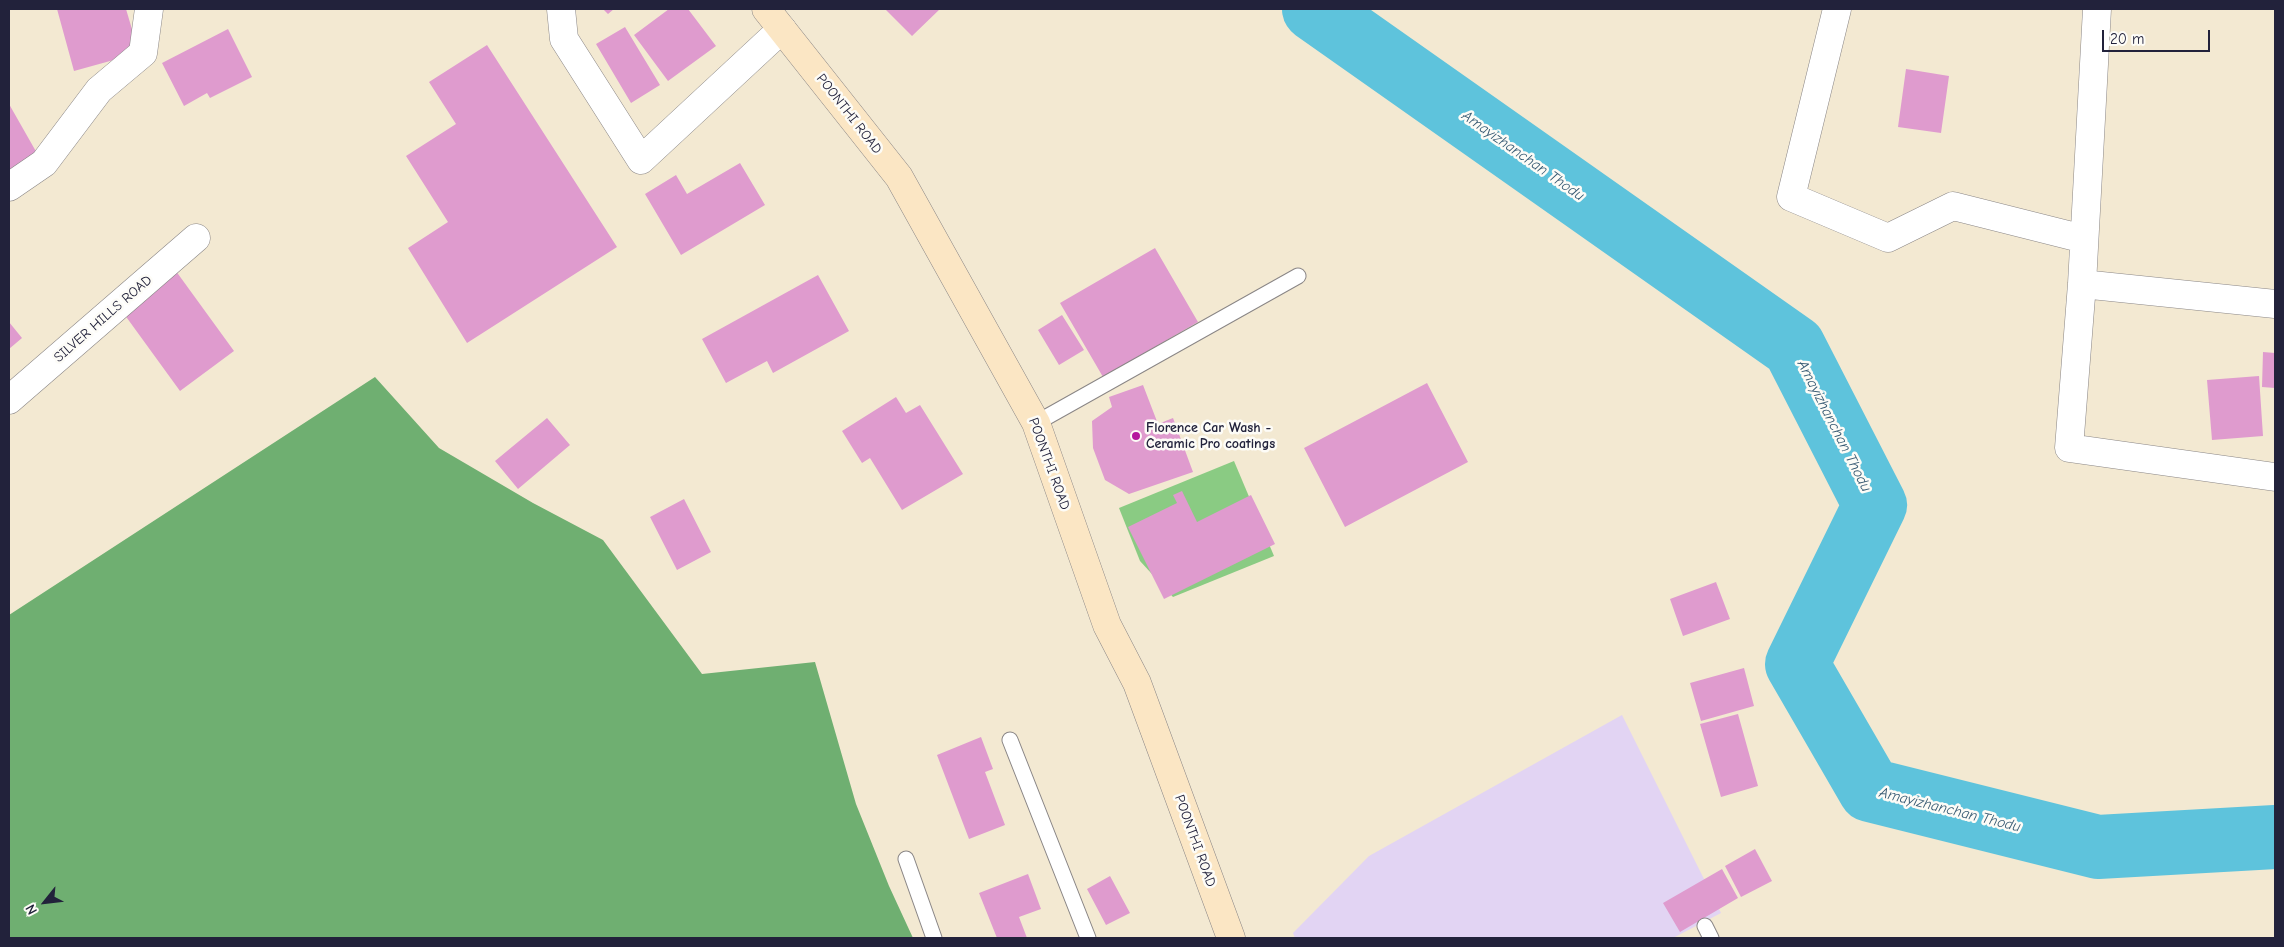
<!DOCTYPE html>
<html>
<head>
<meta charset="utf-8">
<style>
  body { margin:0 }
  #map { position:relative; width:2284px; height:947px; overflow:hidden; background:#f3e9d2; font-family:"Comic Neue",sans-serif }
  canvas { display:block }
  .frame { position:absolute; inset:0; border:10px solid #22223b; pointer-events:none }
  .north { position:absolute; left:20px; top:877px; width:50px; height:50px; -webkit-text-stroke:4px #fdfcf7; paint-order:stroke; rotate:241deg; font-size:14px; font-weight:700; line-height:20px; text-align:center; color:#22223b }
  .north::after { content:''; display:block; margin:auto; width:18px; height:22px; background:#22223b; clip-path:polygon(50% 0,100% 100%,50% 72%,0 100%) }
  .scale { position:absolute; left:2102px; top:30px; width:108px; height:22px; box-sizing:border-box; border:2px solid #22223b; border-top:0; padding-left:6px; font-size:15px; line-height:18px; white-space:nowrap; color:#22223b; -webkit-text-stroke:4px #fdfcf7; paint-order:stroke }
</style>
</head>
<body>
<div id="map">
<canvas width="2284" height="947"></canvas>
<div class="frame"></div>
<div class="north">N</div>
<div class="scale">20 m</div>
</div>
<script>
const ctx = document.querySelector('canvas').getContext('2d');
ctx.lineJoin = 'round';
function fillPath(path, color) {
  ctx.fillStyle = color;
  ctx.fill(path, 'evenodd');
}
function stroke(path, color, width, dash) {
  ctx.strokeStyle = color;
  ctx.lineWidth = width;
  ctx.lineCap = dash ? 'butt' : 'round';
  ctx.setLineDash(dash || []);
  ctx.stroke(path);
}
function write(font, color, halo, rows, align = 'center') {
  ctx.font = font + ' "Comic Neue",sans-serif';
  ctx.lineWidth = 5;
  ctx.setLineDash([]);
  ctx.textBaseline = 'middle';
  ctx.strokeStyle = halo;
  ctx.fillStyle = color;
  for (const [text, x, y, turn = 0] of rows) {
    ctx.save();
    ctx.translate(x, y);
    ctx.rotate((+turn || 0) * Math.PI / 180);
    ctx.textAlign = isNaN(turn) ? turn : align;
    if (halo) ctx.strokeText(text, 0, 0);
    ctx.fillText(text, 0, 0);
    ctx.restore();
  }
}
const built = new Path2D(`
  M 1622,715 L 1721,913 L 1673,938 L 1295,938 L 1293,933 L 1369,856 Z`);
const green = new Path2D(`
  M 1234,461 L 1274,556 L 1173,597 L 1140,561 L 1119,508 Z`);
const forest = new Path2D(`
  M 375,377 L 439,448 L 533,503 L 603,540 L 702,674 L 815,662 L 856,804 L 889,886 L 913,938 L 9,938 L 9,615 Z`);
const river = new Path2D(`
  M 1314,9 L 1794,347 L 1875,505 L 1797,664 L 1870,790 L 2098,847 L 2275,837`);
const building = new Path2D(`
  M 57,9 L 126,9 L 139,53 L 74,71 Z
  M 603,9 L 614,9 L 608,14 Z
  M 669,9 L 688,9 L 716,46 L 668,81 L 634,35 Z
  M 885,9 L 940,9 L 912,36 Z
  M 625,27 L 660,85 L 631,103 L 596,44 Z
  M 228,29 L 252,77 L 210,98 L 207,93 L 184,106 L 162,63 Z
  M 487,45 L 617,247 L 467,343 L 408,248 L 448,222 L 406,156 L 456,124 L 429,82 Z
  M 1906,69 L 1949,76 L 1941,133 L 1898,127 Z
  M 9,104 L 42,162 L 9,181 Z
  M 740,163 L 765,205 L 681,255 L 645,194 L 676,175 L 687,194 Z
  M 1155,248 L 1198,322 L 1103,377 L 1060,303 Z
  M 173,267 L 234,351 L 180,391 L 119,307 Z
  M 818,275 L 849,331 L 773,373 L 767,361 L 726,383 L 702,339 Z
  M 1062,315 L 1084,350 L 1059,365 L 1038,330 Z
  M 9,322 L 22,338 L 9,349 Z
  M 2263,352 L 2275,353 L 2275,388 L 2262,387 Z
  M 2259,376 L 2263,436 L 2212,440 L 2207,380 Z
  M 1427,383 L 1468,462 L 1345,527 L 1304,448 Z
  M 1143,385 L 1158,424 L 1173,418 L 1193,472 L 1129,494 L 1105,480 L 1093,448 L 1092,421 L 1112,407 L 1109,397 Z
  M 896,397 L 906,413 L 920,405 L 963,474 L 902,510 L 870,458 L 862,463 L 842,431 Z
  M 547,418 L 570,445 L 518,489 L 495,461 Z
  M 1182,491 L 1197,522 L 1251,495 L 1275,544 L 1164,599 L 1128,527 L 1177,503 L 1173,495 Z
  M 684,499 L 711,552 L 677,570 L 650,517 Z
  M 1716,582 L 1730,619 L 1683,636 L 1670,599 Z
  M 1744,668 L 1754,706 L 1701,721 L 1690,683 Z
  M 1738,714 L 1758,786 L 1721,797 L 1700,724 Z
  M 981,737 L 993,769 L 985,772 L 1005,825 L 969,839 L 937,755 Z
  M 1755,849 L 1772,881 L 1741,897 L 1725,866 Z
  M 1722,869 L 1738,898 L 1680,932 L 1663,903 Z
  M 1028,874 L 1041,909 L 1019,917 L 1027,938 L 997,938 L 979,893 Z
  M 1110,876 L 1130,913 L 1106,925 L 1087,889 Z`);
const lane = new Path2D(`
  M 1036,423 L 1298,276
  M 1010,740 L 1088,938
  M 906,859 L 934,938
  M 1705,926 L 1711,938`);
const street = new Path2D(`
  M 561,9 L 564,39 L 641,160 L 782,29
  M 1837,9 L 1791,197 L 1888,238 L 1953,206 L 2084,239
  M 2097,9 L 2082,284 L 2069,448 L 2275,477
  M 9,187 L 44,163 L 99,90 L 143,53 L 149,9
  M 2082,284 L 2275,304
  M 9,400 L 196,238`);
const secondary = new Path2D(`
  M 766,9 L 899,177 L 1036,423 L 1107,625 L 1137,683 L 1231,938`);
const markers = [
  [1136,436,5,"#b5179e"]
];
const streetNames = [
  ["POONTHI ROAD",849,114,52],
  ["SILVER HILLS ROAD",103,319,-41],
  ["POONTHI ROAD",1049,464,70],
  ["POONTHI ROAD",1195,841,70]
];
const poiNames = [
  ["Florence Car Wash -",1146,428],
  ["Ceramic Pro coatings",1146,444]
];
const waterNames = [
  ["Amayizhanchan Thodu",1523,156,35],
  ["Amayizhanchan Thodu",1834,426,63],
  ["Amayizhanchan Thodu",1950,810,14]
];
fillPath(built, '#e2d4f3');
fillPath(green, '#8acb83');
fillPath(forest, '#6faf71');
stroke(river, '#5ec3dc', 64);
fillPath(building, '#df9bce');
stroke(lane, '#8a8686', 17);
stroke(street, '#8a8686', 29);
stroke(secondary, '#8a8686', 29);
stroke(lane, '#fff', 15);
stroke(street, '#fff', 28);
stroke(secondary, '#fbe6c4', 28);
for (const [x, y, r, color] of markers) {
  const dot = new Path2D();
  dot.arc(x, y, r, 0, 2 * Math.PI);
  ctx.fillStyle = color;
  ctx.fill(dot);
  stroke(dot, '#fdfcf7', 2);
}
write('14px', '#22223b', '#fdfcf7', streetNames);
write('bold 14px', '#22223b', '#fdfcf7', poiNames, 'left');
write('italic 15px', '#375a73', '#fdfcf7', waterNames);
</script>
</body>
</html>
